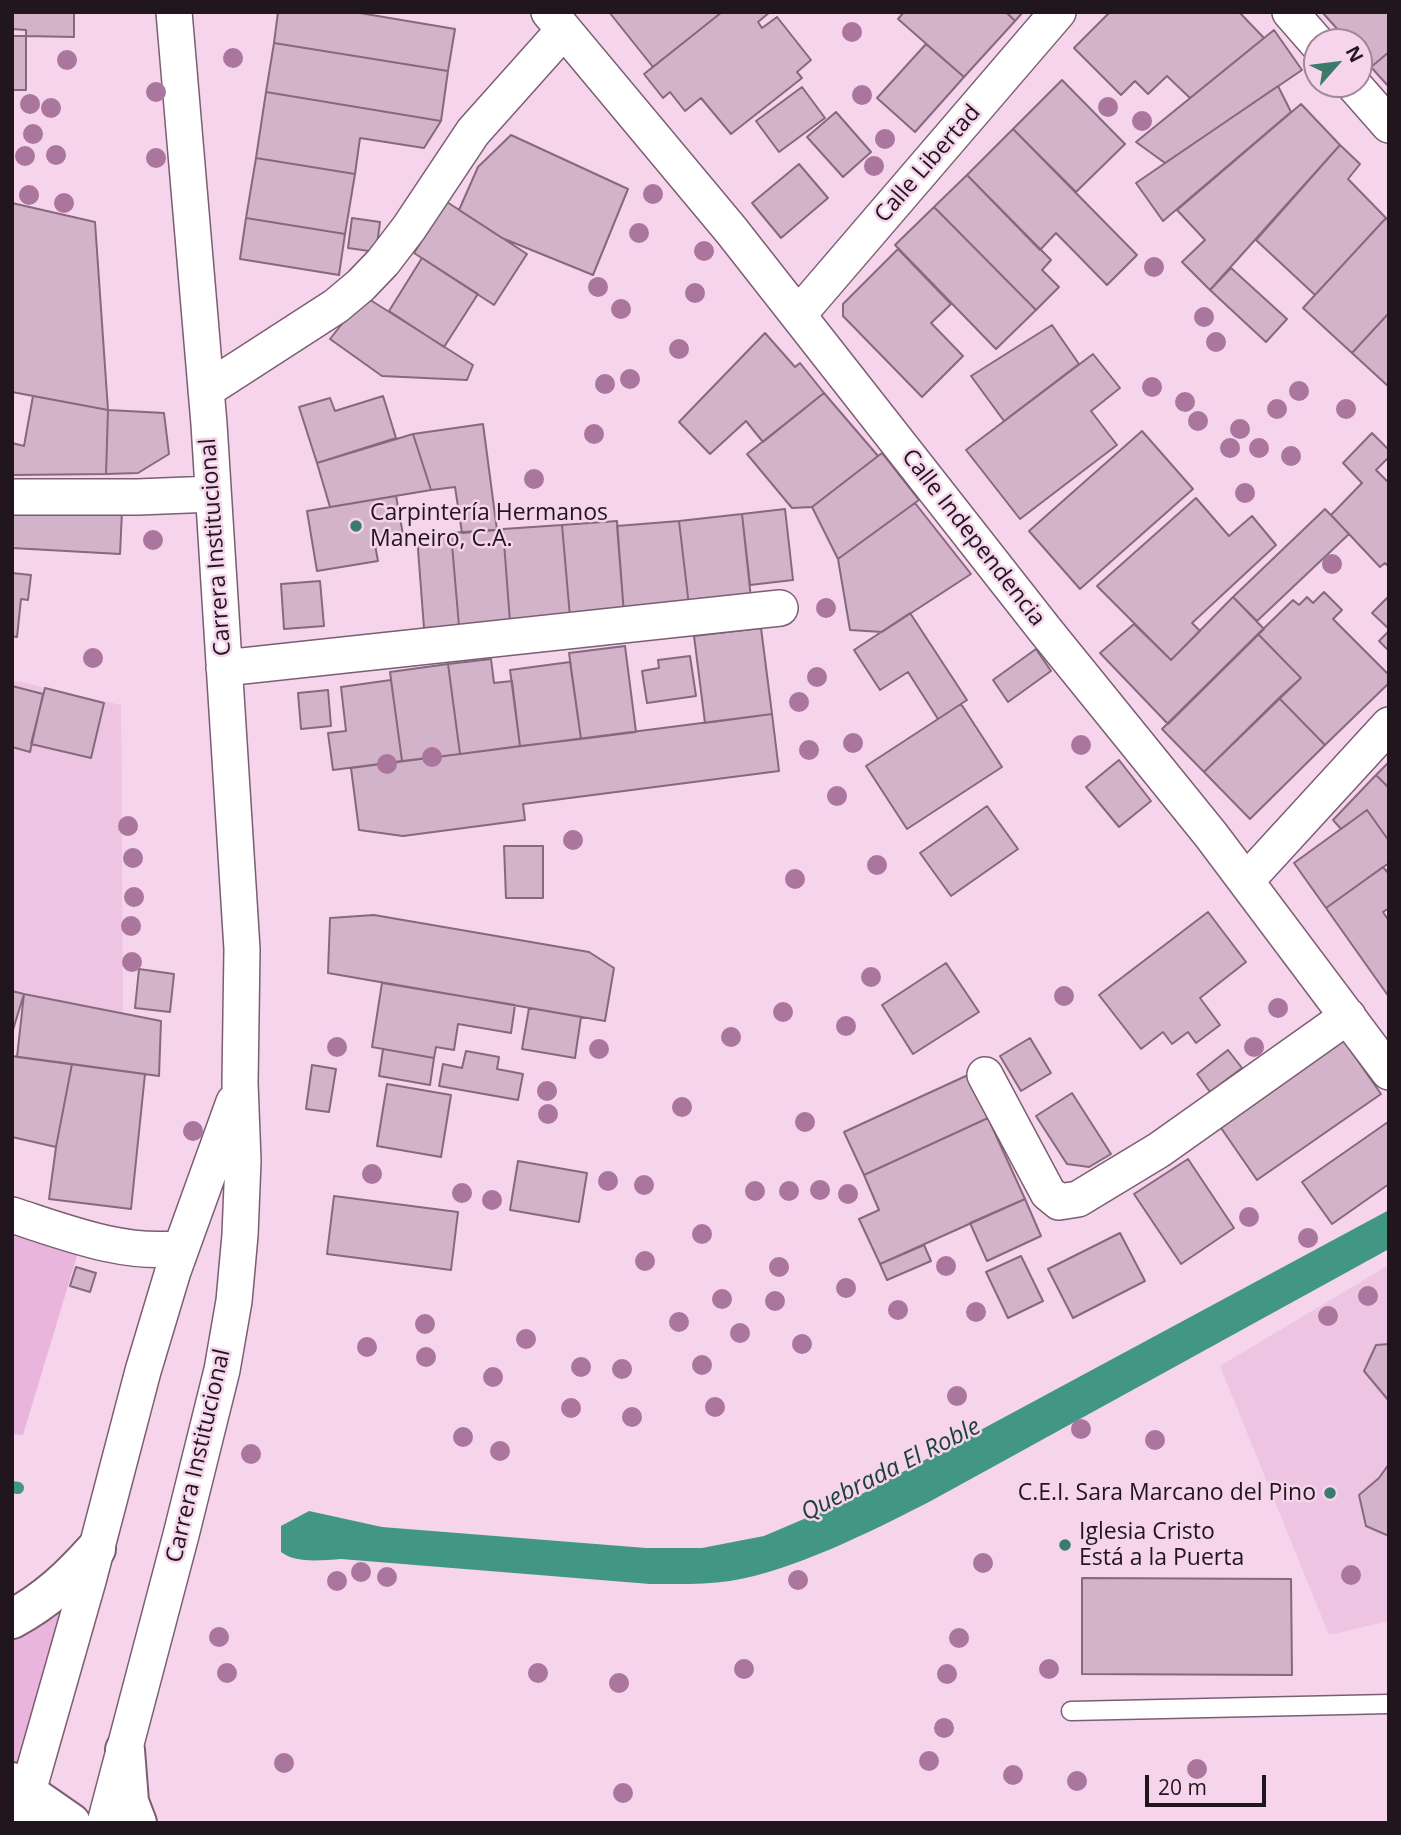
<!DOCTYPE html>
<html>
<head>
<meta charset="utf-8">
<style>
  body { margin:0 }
  #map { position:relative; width:1401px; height:1835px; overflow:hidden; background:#f5d4ec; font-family:"Open Sans",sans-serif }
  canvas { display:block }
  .frame { position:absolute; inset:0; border:14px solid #21161e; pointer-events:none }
  .north { position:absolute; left:1303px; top:28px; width:70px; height:70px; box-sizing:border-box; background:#f5d4ec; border:2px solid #a0889a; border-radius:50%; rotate:62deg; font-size:19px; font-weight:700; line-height:28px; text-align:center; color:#21161e }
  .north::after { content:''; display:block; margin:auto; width:24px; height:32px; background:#3a7b6c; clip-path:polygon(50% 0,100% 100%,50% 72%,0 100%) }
  .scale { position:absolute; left:1145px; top:1775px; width:121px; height:32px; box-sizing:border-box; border:4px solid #21161e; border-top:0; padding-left:9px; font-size:21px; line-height:24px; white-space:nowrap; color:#21161e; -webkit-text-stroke:5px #f5d4ec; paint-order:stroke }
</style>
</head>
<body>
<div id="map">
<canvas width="1401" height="1835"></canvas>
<div class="frame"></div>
<div class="north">N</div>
<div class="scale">20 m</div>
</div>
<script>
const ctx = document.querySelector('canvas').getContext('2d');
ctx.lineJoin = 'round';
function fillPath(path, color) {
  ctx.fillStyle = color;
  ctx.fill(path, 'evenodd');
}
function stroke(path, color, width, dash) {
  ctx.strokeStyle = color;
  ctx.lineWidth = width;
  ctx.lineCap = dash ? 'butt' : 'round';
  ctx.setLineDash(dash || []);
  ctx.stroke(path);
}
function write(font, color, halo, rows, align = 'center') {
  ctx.font = font + ' "Open Sans",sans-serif';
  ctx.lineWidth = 5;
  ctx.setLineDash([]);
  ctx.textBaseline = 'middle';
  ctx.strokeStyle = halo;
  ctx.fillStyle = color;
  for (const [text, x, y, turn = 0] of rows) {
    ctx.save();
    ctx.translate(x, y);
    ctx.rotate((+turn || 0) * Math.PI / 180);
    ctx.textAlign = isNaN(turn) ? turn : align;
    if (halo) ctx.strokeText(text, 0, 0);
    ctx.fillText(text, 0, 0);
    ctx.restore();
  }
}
const built = new Path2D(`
  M 12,680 L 121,705 L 123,1013 L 12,991 Z
  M 1389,1265 L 1389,1621 L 1329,1635 L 1220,1366 Z`);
const green = new Path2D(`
  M 12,1215 L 83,1236 L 23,1435 L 12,1434 Z
  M 96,1549 L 12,1782 L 12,1619 Z`);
const water = new Path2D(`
  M 1389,1210 L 1389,1249 L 929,1502 C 872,1531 793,1571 730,1581 C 704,1585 676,1584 650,1584 L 341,1559 C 322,1560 297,1564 281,1552 L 281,1526 L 309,1511 L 382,1527 L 646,1548 L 702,1548 L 764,1536 L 858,1496 Z`);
const stream = new Path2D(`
  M 12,1487 L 18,1488`);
const building = new Path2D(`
  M 12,12 L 74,12 L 74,37 L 26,36 L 26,30 L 12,29 Z
  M 278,12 L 354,12 L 455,29 L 448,71 L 274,43 Z
  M 609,12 L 722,12 L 653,67 Z
  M 722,12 L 770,12 L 758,22 L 762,28 L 777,17 L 811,60 L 797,72 L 802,78 L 731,134 L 701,98 L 685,111 L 670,92 L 663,98 L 644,74 Z
  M 904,12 L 1006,12 L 1015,21 L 964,77 L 898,19 Z
  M 1006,12 L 1023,12 L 1015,21 Z
  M 1110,12 L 1239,12 L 1264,38 L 1190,98 L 1167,76 L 1148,94 L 1135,81 L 1121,95 L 1074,48 Z
  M 1322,12 L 1389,12 L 1389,52 L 1371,67 L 1359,53 L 1359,42 L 1349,42 Z
  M 1274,30 L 1302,70 L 1165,163 L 1136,142 Z
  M 12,36 L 26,36 L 26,90 L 12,90 Z
  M 274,43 L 448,71 L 441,121 L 266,92 Z
  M 926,44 L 964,77 L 915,132 L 877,98 Z
  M 1389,52 L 1389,87 L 1371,67 Z
  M 1062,80 L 1125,144 L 1076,192 L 1013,129 Z
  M 1278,86 L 1291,112 L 1163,221 L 1136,183 Z
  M 802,87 L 825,118 L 779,152 L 756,121 Z
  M 266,92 L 441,121 L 424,148 L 360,138 L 355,174 L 256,158 Z
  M 1301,104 L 1340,145 L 1210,290 L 1182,262 L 1205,240 L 1177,210 Z
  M 836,112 L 871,152 L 843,177 L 807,137 Z
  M 1013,129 L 1137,255 L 1107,285 L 1056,233 L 1040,250 L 967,175 Z
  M 511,135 L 628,189 L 593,275 L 502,238 L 459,210 L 478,167 Z
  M 1340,145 L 1360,164 L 1348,179 L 1386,218 L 1315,295 L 1256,240 Z
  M 256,158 L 355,174 L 345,234 L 246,218 Z
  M 799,164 L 828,198 L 781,238 L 752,203 Z
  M 967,175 L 1051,260 L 1042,270 L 1059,287 L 1036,310 L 934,207 Z
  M 447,202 L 527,254 L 494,305 L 414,253 Z
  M 12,203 L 95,222 L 108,410 L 12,392 Z
  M 934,207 L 1036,310 L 996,349 L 895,245 Z
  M 246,218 L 345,234 L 339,275 L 240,259 Z
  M 352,218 L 380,222 L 376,252 L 348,248 Z
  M 1386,218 L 1389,221 L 1389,313 L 1352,353 L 1303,308 Z
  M 898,249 L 951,304 L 931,323 L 963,356 L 922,397 L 843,316 L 843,304 Z
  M 422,258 L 478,294 L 444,347 L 389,311 Z
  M 1231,268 L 1287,319 L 1266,342 L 1210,290 Z
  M 364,296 L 473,365 L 467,380 L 382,376 L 330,339 Z
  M 1389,313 L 1389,387 L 1352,353 Z
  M 1052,325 L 1079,364 L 1004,421 L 971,376 Z
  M 765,333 L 795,367 L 800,363 L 824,393 L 763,442 L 746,421 L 710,454 L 679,422 Z
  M 1093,354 L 1120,388 L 1091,411 L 1117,445 L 1020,519 L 966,450 Z
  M 824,393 L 878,456 L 812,507 L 792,508 L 747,454 Z
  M 33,396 L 108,410 L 106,474 L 12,475 L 12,443 L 24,446 Z
  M 383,396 L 396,438 L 317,463 L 299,407 L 330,398 L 335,411 Z
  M 108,410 L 164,413 L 169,454 L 138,473 L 106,474 Z
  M 483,424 L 497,530 L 462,533 L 455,487 L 431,490 L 413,434 Z
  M 1142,431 L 1193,489 L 1080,589 L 1029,531 Z
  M 1372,433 L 1389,450 L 1389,457 L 1376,470 L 1389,483 L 1389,567 L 1385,563 L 1380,567 L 1331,515 L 1362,483 L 1343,463 Z
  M 413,434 L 431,490 L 330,507 L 317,463 Z
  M 882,453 L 919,500 L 838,559 L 812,507 Z
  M 396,496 L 404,540 L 375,545 L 378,561 L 317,571 L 307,511 Z
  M 1196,498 L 1229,536 L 1252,516 L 1276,545 L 1192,623 L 1200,631 L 1171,660 L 1097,586 Z
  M 915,503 L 971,574 L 882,632 L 850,630 L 838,559 Z
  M 12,507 L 122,511 L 120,554 L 12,548 Z
  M 785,509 L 793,580 L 750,585 L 742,514 Z
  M 1325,509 L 1349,534 L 1257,621 L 1233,597 Z
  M 742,514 L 751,599 L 689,606 L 679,521 Z
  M 617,521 L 624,614 L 570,617 L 562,525 Z
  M 679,521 L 689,606 L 624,614 L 617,526 Z
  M 562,525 L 570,617 L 510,622 L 503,529 Z
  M 503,529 L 510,622 L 459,626 L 451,533 Z
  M 451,533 L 459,626 L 424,628 L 417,536 Z
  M 12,573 L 31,575 L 28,600 L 21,599 L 17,637 L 12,636 Z
  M 320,581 L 324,626 L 284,629 L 281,584 Z
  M 1324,592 L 1342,610 L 1333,619 L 1389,675 L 1389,683 L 1325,745 L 1279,698 L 1301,678 L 1258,634 L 1293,600 L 1299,605 L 1307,597 L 1313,603 Z
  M 1389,596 L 1389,629 L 1372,613 Z
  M 1233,597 L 1264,629 L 1168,724 L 1100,653 L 1134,624 L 1171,660 Z
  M 910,613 L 967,700 L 938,719 L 908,672 L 880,690 L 854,650 Z
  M 761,628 L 772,714 L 705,723 L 694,636 Z
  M 1389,631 L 1389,651 L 1379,641 Z
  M 1258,634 L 1301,678 L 1204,772 L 1162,729 Z
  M 625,646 L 636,732 L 581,739 L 569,653 Z
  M 1036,649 L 1051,671 L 1008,702 L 993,680 Z
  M 690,656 L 696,696 L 647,703 L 642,671 L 659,668 L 658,660 Z
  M 491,659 L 494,683 L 512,681 L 520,746 L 460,754 L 448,664 Z
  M 570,662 L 581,739 L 520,746 L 510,670 Z
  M 448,664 L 460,754 L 402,761 L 390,672 Z
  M 391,680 L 402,761 L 333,770 L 328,733 L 346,731 L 341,687 Z
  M 12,686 L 43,694 L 30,752 L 12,747 Z
  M 45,688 L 104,703 L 91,758 L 31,744 Z
  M 328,690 L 331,726 L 301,729 L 298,693 Z
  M 1279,698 L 1325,745 L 1250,819 L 1204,772 Z
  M 961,704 L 1002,767 L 907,829 L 866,766 Z
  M 772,714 L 779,771 L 523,804 L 525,820 L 403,836 L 359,830 L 351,768 Z
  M 1119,760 L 1151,801 L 1119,827 L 1086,787 Z
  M 1389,762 L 1389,788 L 1376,775 Z
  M 1376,775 L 1389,788 L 1389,841 L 1367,810 L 1341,829 L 1333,820 Z
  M 987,806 L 1018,849 L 951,896 L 920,853 Z
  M 1367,810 L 1389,841 L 1389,863 L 1326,908 L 1294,863 Z
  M 504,846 L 543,846 L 543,898 L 506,898 Z
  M 1383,867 L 1389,874 L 1389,908 L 1383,912 L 1389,921 L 1389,997 L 1326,908 Z
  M 1208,912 L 1246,962 L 1200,998 L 1220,1025 L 1196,1043 L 1188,1032 L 1172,1044 L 1163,1032 L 1141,1049 L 1099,995 Z
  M 374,915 L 589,952 L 614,968 L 605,1021 L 328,973 L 330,918 Z
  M 946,963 L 979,1012 L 913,1054 L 882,1005 Z
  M 139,969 L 174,974 L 170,1012 L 135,1008 Z
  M 382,983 L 515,1005 L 511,1033 L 458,1024 L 454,1050 L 436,1047 L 434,1058 L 372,1047 Z
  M 12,991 L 24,994 L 12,1033 Z
  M 24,994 L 161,1021 L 159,1076 L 17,1057 Z
  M 529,1008 L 581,1017 L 575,1058 L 522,1049 Z
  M 1030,1038 L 1051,1073 L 1021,1091 L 1000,1056 Z
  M 1342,1038 L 1381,1094 L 1257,1180 L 1219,1125 Z
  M 383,1049 L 434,1058 L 430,1085 L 379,1076 Z
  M 1228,1050 L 1242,1068 L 1210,1092 L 1197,1074 Z
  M 466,1051 L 499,1057 L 497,1069 L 523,1074 L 518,1100 L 439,1086 L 443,1064 L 462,1068 Z
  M 12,1056 L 72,1064 L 56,1147 L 12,1137 Z
  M 72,1064 L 145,1074 L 131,1209 L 49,1199 L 56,1147 Z
  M 312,1065 L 336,1069 L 329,1112 L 306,1109 Z
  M 968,1075 L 988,1118 L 864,1175 L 844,1132 Z
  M 387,1084 L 451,1095 L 441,1157 L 377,1146 Z
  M 1072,1093 L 1111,1154 L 1089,1167 L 1067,1164 L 1036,1116 Z
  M 988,1118 L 1025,1199 L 880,1264 L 859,1219 L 879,1210 L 864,1175 Z
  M 1388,1122 L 1389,1184 L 1332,1224 L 1302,1182 Z
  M 1188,1159 L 1234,1228 L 1181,1264 L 1134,1194 Z
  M 518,1161 L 587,1173 L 579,1222 L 510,1210 Z
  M 334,1196 L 458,1212 L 451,1270 L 327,1254 Z
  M 1025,1199 L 1041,1236 L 987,1261 L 970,1223 Z
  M 1120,1233 L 1145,1281 L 1073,1318 L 1048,1269 Z
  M 924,1245 L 931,1261 L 887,1280 L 880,1264 Z
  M 1021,1256 L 1043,1301 L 1008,1318 L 986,1272 Z
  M 76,1267 L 96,1273 L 90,1292 L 70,1286 Z
  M 1389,1344 L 1389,1401 L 1364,1371 L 1376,1345 Z
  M 1389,1464 L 1389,1536 L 1366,1526 L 1359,1495 L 1379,1478 Z
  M 1082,1578 L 1291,1579 L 1292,1675 L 1082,1674 Z`);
const lane = new Path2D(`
  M 1071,1711 L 1389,1704`);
const street = new Path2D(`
  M 549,12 L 731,230 L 1045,630 L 1211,835 L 1389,1072
  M 1290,12 L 1317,43
  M 1353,84 L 1389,125
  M 798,315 L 1058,12
  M 206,390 L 336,306 L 361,285 L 383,262 L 409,228 L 473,132 L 564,30
  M 12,497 L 138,497 L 213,494
  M 224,668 L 780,608
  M 1246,881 L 1389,725
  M 985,1075 L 1048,1193 L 1059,1202 L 1078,1199 L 1159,1150 L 1348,1016
  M 12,1215 C 65,1232 125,1256 181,1248
  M 19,1823 L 88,1581 L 143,1371 L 173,1271 L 234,1102
  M 105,1823 L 181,1535 L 222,1370 L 234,1301 L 240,1235 L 243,1161 L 240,1083 L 242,949 L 209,424 L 174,12`);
const highway = new Path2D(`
  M 12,1619 C 47,1600 70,1578 96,1549
  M 125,1750 L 129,1802 L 137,1823
  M 12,1782 L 71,1823`);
const trees = [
  [852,32],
  [233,58],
  [67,60],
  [156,92],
  [862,95],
  [30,104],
  [1108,107],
  [51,108],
  [1142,121],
  [33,134],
  [885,139],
  [56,155],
  [25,156],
  [156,158],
  [874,166],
  [653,194],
  [29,195],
  [64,203],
  [639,233],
  [704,251],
  [1154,267],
  [598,287],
  [695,293],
  [621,309],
  [1204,317],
  [1216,342],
  [679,349],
  [630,379],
  [605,384],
  [1152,387],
  [1299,391],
  [1185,402],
  [1277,409],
  [1346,409],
  [1198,421],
  [1240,429],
  [594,434],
  [1230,448],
  [1259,448],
  [1291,456],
  [534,479],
  [1245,493],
  [153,540],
  [1332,564],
  [826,608],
  [93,658],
  [817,677],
  [799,702],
  [853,743],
  [1081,745],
  [809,750],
  [432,757],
  [387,764],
  [837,796],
  [128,826],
  [573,840],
  [133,858],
  [877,865],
  [795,879],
  [134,897],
  [131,926],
  [132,962],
  [871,977],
  [1064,996],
  [1278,1008],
  [783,1012],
  [846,1026],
  [731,1037],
  [337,1047],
  [1254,1047],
  [599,1049],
  [547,1091],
  [682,1107],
  [548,1114],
  [805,1122],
  [193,1131],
  [372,1174],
  [608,1181],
  [644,1185],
  [820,1190],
  [755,1191],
  [789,1191],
  [462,1193],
  [848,1194],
  [492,1200],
  [1249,1217],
  [702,1234],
  [1308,1238],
  [645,1261],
  [946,1266],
  [779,1267],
  [846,1288],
  [1368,1296],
  [722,1299],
  [775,1301],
  [898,1310],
  [976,1312],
  [1328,1316],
  [679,1322],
  [425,1324],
  [740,1333],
  [526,1339],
  [802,1344],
  [367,1347],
  [426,1357],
  [702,1365],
  [581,1367],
  [622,1369],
  [493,1377],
  [957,1396],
  [715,1407],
  [571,1408],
  [632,1417],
  [1081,1429],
  [463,1437],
  [1155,1440],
  [500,1451],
  [251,1454],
  [983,1563],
  [361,1572],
  [1351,1575],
  [387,1577],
  [798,1580],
  [337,1581],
  [219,1637],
  [959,1638],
  [744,1669],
  [1049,1669],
  [227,1673],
  [538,1673],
  [947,1674],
  [619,1683],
  [944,1728],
  [929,1761],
  [284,1763],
  [1197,1769],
  [1013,1775],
  [1077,1781],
  [623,1793]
];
const markers = [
  [356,526,7,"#3a7b6c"],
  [1330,1493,7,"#3a7b6c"],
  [1065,1545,7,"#3a7b6c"]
];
const streetNames = [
  ["Calle Libertad",928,164,-49],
  ["Calle Independencia",973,538,52],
  ["Carrera Institucional",216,547,-94],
  ["Carrera Institucional",199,1456,-77]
];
const poiNames = [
  ["Carpintería Hermanos",370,513],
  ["Maneiro, C.A.",370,539],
  ["C.E.I. Sara Marcano del Pino",1316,1493,"right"],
  ["Iglesia Cristo",1079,1532],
  ["Está a la Puerta",1079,1558]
];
const waterNames = [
  ["Quebrada El Roble",891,1470,-27]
];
fillPath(built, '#edc5e2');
fillPath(green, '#eab5dc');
fillPath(water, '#429784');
stroke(stream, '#429784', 12);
fillPath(building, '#d3b3ca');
stroke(building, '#86697e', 2);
stroke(lane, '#7b5e73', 21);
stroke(street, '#7b5e73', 38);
stroke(highway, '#7b5e73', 42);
stroke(lane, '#fff', 18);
stroke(street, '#fff', 35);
stroke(highway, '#fff', 38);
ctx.fillStyle = '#aa769e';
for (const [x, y] of trees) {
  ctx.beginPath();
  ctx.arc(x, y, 10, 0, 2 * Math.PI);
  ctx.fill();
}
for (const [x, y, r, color] of markers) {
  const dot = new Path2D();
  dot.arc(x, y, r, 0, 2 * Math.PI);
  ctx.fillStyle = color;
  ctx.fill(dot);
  stroke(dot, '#f5d4ec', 2.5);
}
write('23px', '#21161e', '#f5d4ec', streetNames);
write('23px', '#21161e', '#f5d4ec', poiNames, 'left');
write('italic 24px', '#1b4239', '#f5d4ec', waterNames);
</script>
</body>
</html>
